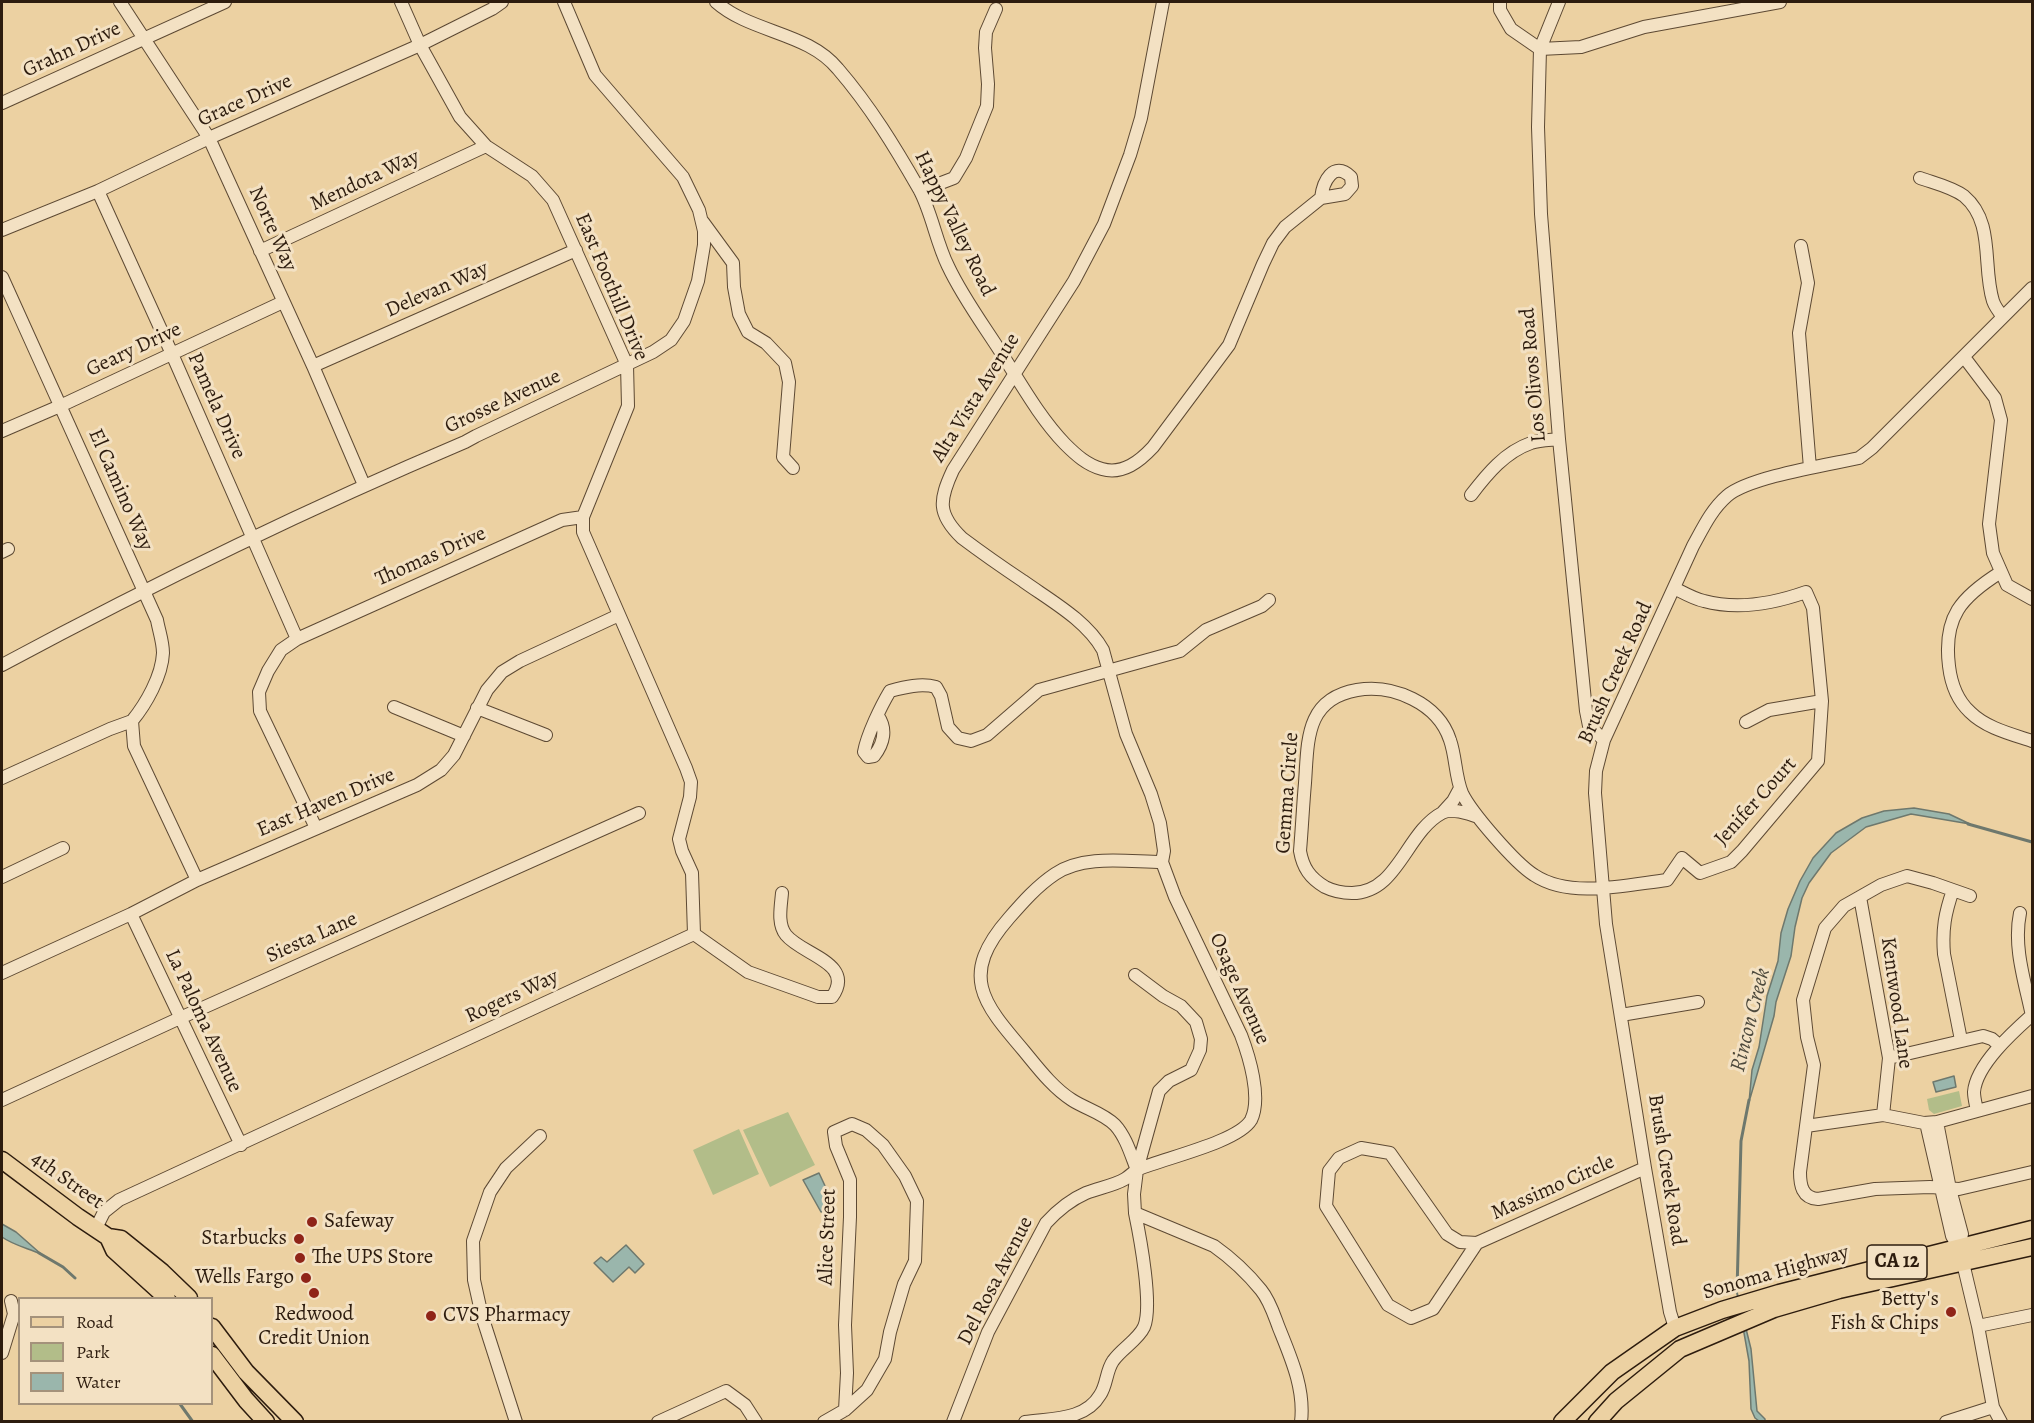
<!DOCTYPE html>
<html>
<head>
<meta charset="utf-8">
<style>
  body { margin:0 }
  #map { position:relative; width:2034px; height:1423px; overflow:hidden; background:#ecd1a2; font-family:Alegreya,serif }
  canvas { display:block }
  .frame { position:absolute; inset:0; border:3px solid #2d1c0e; pointer-events:none }
  .legend { position:absolute; left:18px; top:1297px; width:195px; height:108px; box-sizing:border-box; background:#f3e1c3; border:2px solid #a4927b; margin:0; padding:8px 10px; list-style:none; font-size:18px; color:#2d1c0e }
  .legend li { display:flex; align-items:center; gap:12px; height:30px }
  .legend b { width:30px; border:2px solid #a4927b }
</style>
</head>
<body>
<div id="map">
<canvas width="2034" height="1423"></canvas>
<div class="frame"></div>
<ul class="legend">
<li><b style="height:8px;background:#ecd1a2"></b>Road</li>
<li><b style="height:16px;background:#b2bd89"></b>Park</li>
<li><b style="height:16px;background:#9ab6ac"></b>Water</li>
</ul>
</div>
<script>
const ctx = document.querySelector('canvas').getContext('2d');
ctx.lineJoin = 'round';
function fillPath(path, color) {
  ctx.fillStyle = color;
  ctx.fill(path, 'evenodd');
}
function stroke(path, color, width, dash) {
  ctx.strokeStyle = color;
  ctx.lineWidth = width;
  ctx.lineCap = dash ? 'butt' : 'round';
  ctx.setLineDash(dash || []);
  ctx.stroke(path);
}
function write(font, color, halo, rows, align = 'center') {
  ctx.font = font + ' Alegreya,serif';
  ctx.lineWidth = 6;
  ctx.setLineDash([]);
  ctx.textBaseline = 'middle';
  ctx.strokeStyle = halo;
  ctx.fillStyle = color;
  for (const [text, x, y, turn = 0] of rows) {
    ctx.save();
    ctx.translate(x, y);
    ctx.rotate((+turn || 0) * Math.PI / 180);
    ctx.textAlign = isNaN(turn) ? turn : align;
    if (halo) ctx.strokeText(text, 0, 0);
    ctx.fillText(text, 0, 0);
    ctx.restore();
  }
}
const green = new Path2D(`
  M 1959,1091 L 1962,1106 L 1934,1114 L 1929,1110 L 1927,1099 Z
  M 788,1112 L 815,1165 L 770,1187 L 743,1130 Z
  M 739,1129 L 759,1174 L 713,1195 L 693,1150 Z`);
const water = new Path2D(`
  M 1914,808 L 1949,814 L 1970,824 L 1911,814 L 1866,827 L 1831,853 L 1809,883 L 1802,898 L 1795,927 L 1791,956 L 1776,1002 L 1774,1016 L 1749,1102 L 1752,1070 L 1759,1047 L 1767,996 L 1778,961 L 1781,933 L 1788,909 L 1800,881 L 1813,858 L 1836,833 L 1862,818 L 1884,811 Z
  M 1954,1076 L 1956,1087 L 1936,1092 L 1933,1082 Z
  M 819,1173 L 834,1205 L 821,1212 L 803,1180 Z
  M 2,1224 L 16,1232 L 41,1254 C 27,1248 13,1245 2,1237 Z
  M 626,1245 L 644,1264 L 635,1273 L 629,1267 L 613,1282 L 594,1263 L 601,1257 L 607,1262 Z
  M 1736,1288 L 1751,1349 L 1757,1411 L 1765,1419 L 1765,1421 L 1759,1421 L 1755,1418 L 1751,1409 L 1749,1361 Z`);
const stream = new Path2D(`
  M 1968,824 L 2032,842
  M 39,1253 L 63,1267 L 75,1278
  M 1737,1291 L 1741,1141 L 1749,1100
  M 180,1404 L 193,1422`);
const minor = new Path2D(`
  M 120,2 L 209,138 L 313,366 L 364,485
  M 401,2 L 420,45 L 460,117 L 486,146 L 532,176 L 553,200 L 627,365 L 628,406 L 583,517 L 583,532 L 686,768 L 691,782 L 690,797 L 679,839 L 682,851 L 692,873 L 694,934
  M 716,2 C 751,33 808,32 838,69 C 870,106 895,147 919,189 C 932,213 936,242 948,266 C 962,296 982,323 1000,351 C 1020,382 1039,417 1065,444 C 1076,455 1087,465 1102,469 C 1123,475 1140,461 1153,447 L 1229,345 L 1263,264 L 1273,243 L 1285,227 L 1321,198 C 1323,182 1333,160 1351,177 L 1352,186 L 1345,194 L 1321,198
  M 1500,2 L 1500,10 L 1511,29 L 1540,49 L 1581,47 L 1644,27 L 1780,2
  M 1559,2 L 1540,49 L 1538,127 L 1541,214 L 1559,439 L 1586,711 L 1589,726 L 1604,740
  M 2,103 L 225,2
  M 1920,178 C 1934,183 1952,187 1964,196 C 1995,222 1982,266 1993,301 C 1995,307 1999,312 2003,317
  M 98,191 L 172,354 L 297,639
  M 920,191 L 954,178 L 966,158 L 987,106 L 988,84 L 985,48 L 986,32 L 996,9
  M 703,222 L 733,263 L 734,287 L 739,314 L 748,332 L 766,343 L 785,363 L 789,382 L 783,457 L 793,468
  M 2,230 L 98,191 L 209,138 L 420,45 L 492,9 L 502,2
  M 1801,246 L 1808,283 L 1799,333 L 1810,468
  M 260,251 L 486,146
  M 2,277 L 157,620 C 159,631 163,642 163,653 C 162,676 146,704 132,721
  M 1964,357 L 1995,398 L 2001,420 L 1989,524 L 1993,553 L 2007,585 L 2032,599
  M 313,366 L 576,250
  M 2,431 L 60,406 L 283,302
  M 1471,495 C 1487,474 1505,452 1531,443 C 1539,440 1550,440 1559,439
  M 2,552 L 8,549
  M 2001,572 C 1961,597 1943,617 1949,666 C 1951,683 1957,700 1970,712 C 1986,728 2011,734 2032,741
  M 2,665 C 153,584 307,509 465,442 L 476,436 L 653,352 L 671,340 L 684,321 L 698,281 L 704,245 L 704,231 L 699,210 L 683,177 L 595,75 L 564,2
  M 394,707 L 464,736
  M 477,708 L 546,735
  M 878,716 C 887,729 884,743 874,756 L 868,757 L 864,752 C 867,735 881,706 890,691 C 905,687 921,683 936,687 L 941,696 L 948,727 L 958,738 L 971,741 L 987,735 L 1039,690 L 1180,651 L 1206,630 L 1262,606 L 1269,600
  M 132,721 L 134,746 L 197,880
  M 1746,722 L 1769,710 L 1822,701
  M 2,778 L 110,729 L 132,721
  M 1443,812 L 1453,801 L 1460,788
  M 1478,817 C 1468,813 1451,808 1442,813 C 1406,832 1398,893 1352,893 C 1343,893 1333,891 1325,887 C 1310,878 1303,868 1300,851 C 1302,828 1303,805 1305,783 C 1308,741 1305,699 1357,690 C 1393,684 1438,703 1450,740 C 1456,757 1455,776 1462,793 C 1471,812 1515,863 1534,875 C 1570,899 1626,885 1667,880 L 1682,858 L 1700,873 L 1731,862 L 1742,851 L 1818,761 L 1822,701 L 1813,608 L 1806,592 C 1775,603 1737,610 1704,601 C 1694,599 1684,593 1674,588
  M 316,828 L 260,711 L 259,692 L 268,671 L 281,650 L 297,639 L 562,520 L 583,517
  M 2,877 L 63,848
  M 1953,890 C 1945,913 1942,929 1944,954 L 1961,1040
  M 1970,896 L 1933,883 L 1907,876 L 1881,885 L 1844,906 L 1825,928 L 1803,1000 L 1807,1037 L 1814,1065 L 1800,1172 C 1800,1185 1802,1198 1818,1199 L 1875,1189 L 1930,1187 L 1959,1189 L 2032,1172
  M 1860,897 L 1889,1058 L 1883,1115
  M 2020,913 C 2013,947 2025,982 2032,1016
  M 131,914 L 241,1145
  M 694,934 L 748,972 L 818,997 L 832,997 C 856,963 802,955 786,935 C 777,924 781,906 782,893
  M 2,973 L 131,914 L 197,880 L 417,785 L 441,770 L 454,755 L 487,690 L 502,672 L 520,661 L 619,615
  M 1135,975 L 1163,996 L 1181,1006 L 1196,1022 L 1201,1039 L 1200,1050 L 1191,1070 L 1169,1081 L 1159,1091 L 1137,1170 L 1134,1194 L 1135,1213 L 1214,1246 C 1231,1258 1248,1274 1261,1290 C 1270,1301 1274,1315 1279,1328 C 1291,1358 1305,1389 1301,1422
  M 1621,1015 L 1698,1002
  M 1889,1058 L 1983,1036 L 1992,1039 L 2000,1046
  M 2,1100 L 180,1018 L 639,813
  M 1977,1111 C 1976,1105 1974,1098 1974,1092 C 1976,1065 2013,1032 2032,1015
  M 1937,1122 L 1950,1189 L 1962,1234 L 1959,1248
  M 1926,1123 L 1952,1236 L 1959,1248
  M 1806,1126 L 1883,1115 L 1924,1123 L 1937,1122 L 2032,1096
  M 1137,1170 C 1131,1155 1126,1137 1115,1125 C 1103,1113 1086,1109 1072,1100 C 1053,1088 1038,1068 1024,1051 C 982,1002 959,975 1009,918 C 1023,902 1037,886 1055,874 C 1084,854 1129,862 1162,862
  M 96,1228 L 104,1212 L 119,1200 L 694,934
  M 1477,1243 L 1433,1309 L 1411,1318 L 1388,1305 L 1326,1206 L 1329,1171 L 1339,1158 L 1361,1148 L 1390,1153 L 1447,1234 L 1460,1242 L 1477,1243 L 1645,1168
  M 1963,1263 L 1978,1326 L 1993,1407 L 2001,1422
  M 1978,1326 L 2032,1315
  M 1675,1328 L 1670,1312 L 1645,1168 L 1606,924 L 1595,793 L 1596,771 L 1604,740 L 1693,546 C 1703,528 1711,510 1727,496 C 1749,477 1827,465 1859,458 L 1872,448 L 2032,288
  M 2,1353 L 14,1314 L 11,1301
  M 516,1422 L 482,1316 L 474,1280 L 473,1241 L 490,1192 L 506,1168 L 540,1136
  M 658,1422 L 726,1391 L 745,1405 L 756,1422
  M 824,1422 L 845,1410 L 867,1390 L 885,1359 L 890,1332 L 904,1284 L 915,1261 L 917,1201 L 905,1176 L 883,1145 L 866,1130 L 852,1124 L 834,1132 L 836,1146 L 850,1180 L 850,1217 L 845,1325 L 847,1373 L 845,1410
  M 953,1422 L 988,1332 L 1046,1223 C 1057,1211 1070,1200 1086,1193 C 1098,1188 1113,1186 1125,1179 C 1130,1176 1134,1171 1139,1169 C 1165,1158 1238,1142 1251,1120 C 1262,1098 1249,1056 1241,1035 L 1175,897 L 1162,862 L 1164,851 L 1160,823 L 1151,794 L 1126,734 L 1103,650 C 1086,620 1051,601 1023,581 C 1002,567 982,553 962,538 C 937,514 939,500 953,470 L 1074,281 L 1104,224 L 1130,155 L 1141,118 L 1163,2
  M 1025,1422 C 1050,1418 1085,1421 1100,1395 C 1107,1385 1106,1371 1113,1361 C 1121,1349 1138,1340 1144,1327 C 1153,1306 1140,1237 1135,1213
  M 1946,1422 L 1993,1407`);
const major = new Path2D(`
  M 2,1160 L 78,1217 L 108,1237 L 121,1239 L 162,1272 L 189,1298
  M 108,1237 L 114,1250 L 167,1298
  M 212,1327 L 246,1372 L 295,1422
  M 212,1355 L 246,1400 L 266,1422
  M 1562,1422 L 1612,1372 L 1675,1328 L 1722,1310 L 1779,1293 L 2032,1229
  M 1597,1422 L 1616,1401 L 1680,1349 L 1774,1309 L 1839,1290 L 2032,1247`);
const markers = [
  [312,1222,6,"#8f2418"],
  [299,1239,6,"#8f2418"],
  [300,1258,6,"#8f2418"],
  [306,1278,6,"#8f2418"],
  [314,1293,6,"#8f2418"],
  [1951,1312,6,"#8f2418"],
  [431,1316,6,"#8f2418"]
];
const shields = [
  [1897,1262,60]
];
const shieldNames = [
  ["CA 12",1897,1262]
];
const streetNames = [
  ["Grahn Drive",72,50,-25],
  ["Grace Drive",245,101,-24],
  ["Mendota Way",365,181,-25],
  ["Happy Valley Road",954,224,64],
  ["Norte Way",272,229,66],
  ["East Foothill Drive",611,287,67],
  ["Delevan Way",437,290,-24],
  ["Geary Drive",134,350,-25],
  ["Los Olivos Road",1534,375,-95],
  ["Alta Vista Avenue",976,398,-58],
  ["Grosse Avenue",503,402,-25],
  ["Pamela Drive",216,406,66],
  ["El Camino Way",120,490,66],
  ["Thomas Drive",431,557,-24],
  ["Brush Creek Road",1616,673,-66],
  ["Gemma Circle",1288,793,-86],
  ["Jenifer Court",1756,802,-48],
  ["East Haven Drive",326,803,-23],
  ["Siesta Lane",312,938,-24],
  ["Osage Avenue",1239,989,66],
  ["Rogers Way",512,997,-25],
  ["Kentwood Lane",1896,1003,82],
  ["La Paloma Avenue",203,1021,65],
  ["Brush Creek Road",1666,1170,81],
  ["4th Street",67,1181,35],
  ["Massimo Circle",1553,1188,-24],
  ["Alice Street",828,1237,-88],
  ["Sonoma Highway",1776,1273,-16],
  ["Del Rosa Avenue",996,1281,-63]
];
const poiNames = [
  ["Safeway",324,1222],
  ["Starbucks",287,1239,"right"],
  ["The UPS Store",312,1258],
  ["Wells Fargo",294,1278,"right"],
  ["Betty's",1939,1300,"right"],
  ["Fish & Chips",1939,1324,"right"],
  ["Redwood",314,1315,"center"],
  ["Credit Union",314,1339,"center"],
  ["CVS Pharmacy",443,1316]
];
const waterNames = [
  ["Rincon Creek",1751,1020,-76]
];
fillPath(green, '#b2bd89');
fillPath(water, '#9ab6ac');
stroke(water, '#6e786d', 1.5);
stroke(stream, '#6e786d', 3);
stroke(minor, '#5d4933', 14);
stroke(major, '#2d1c0e', 19);
stroke(minor, '#f3e1c3', 12);
stroke(major, '#ecd1a2', 16);
for (const [x, y, r, color] of markers) {
  const dot = new Path2D();
  dot.arc(x, y, r, 0, 2 * Math.PI);
  ctx.fillStyle = color;
  ctx.fill(dot);
  stroke(dot, '#f3e1c3', 2);
}
for (const [x, y, w] of shields) {
  const box = new Path2D();
  box.roundRect(x - w / 2, y - 17, w, 34, 4.5);
  ctx.fillStyle = '#f3e1c3';
  ctx.fill(box);
  stroke(box, '#2d1c0e', 1.5);
}
write('bold 20px', '#2d1c0e', null, shieldNames);
write('21px', '#2d1c0e', '#f3e1c3', streetNames);
write('21px', '#2d1c0e', '#f3e1c3', poiNames, 'left');
write('italic 22px', '#4e4a3d', '#f3e1c3', waterNames);
</script>
</body>
</html>
